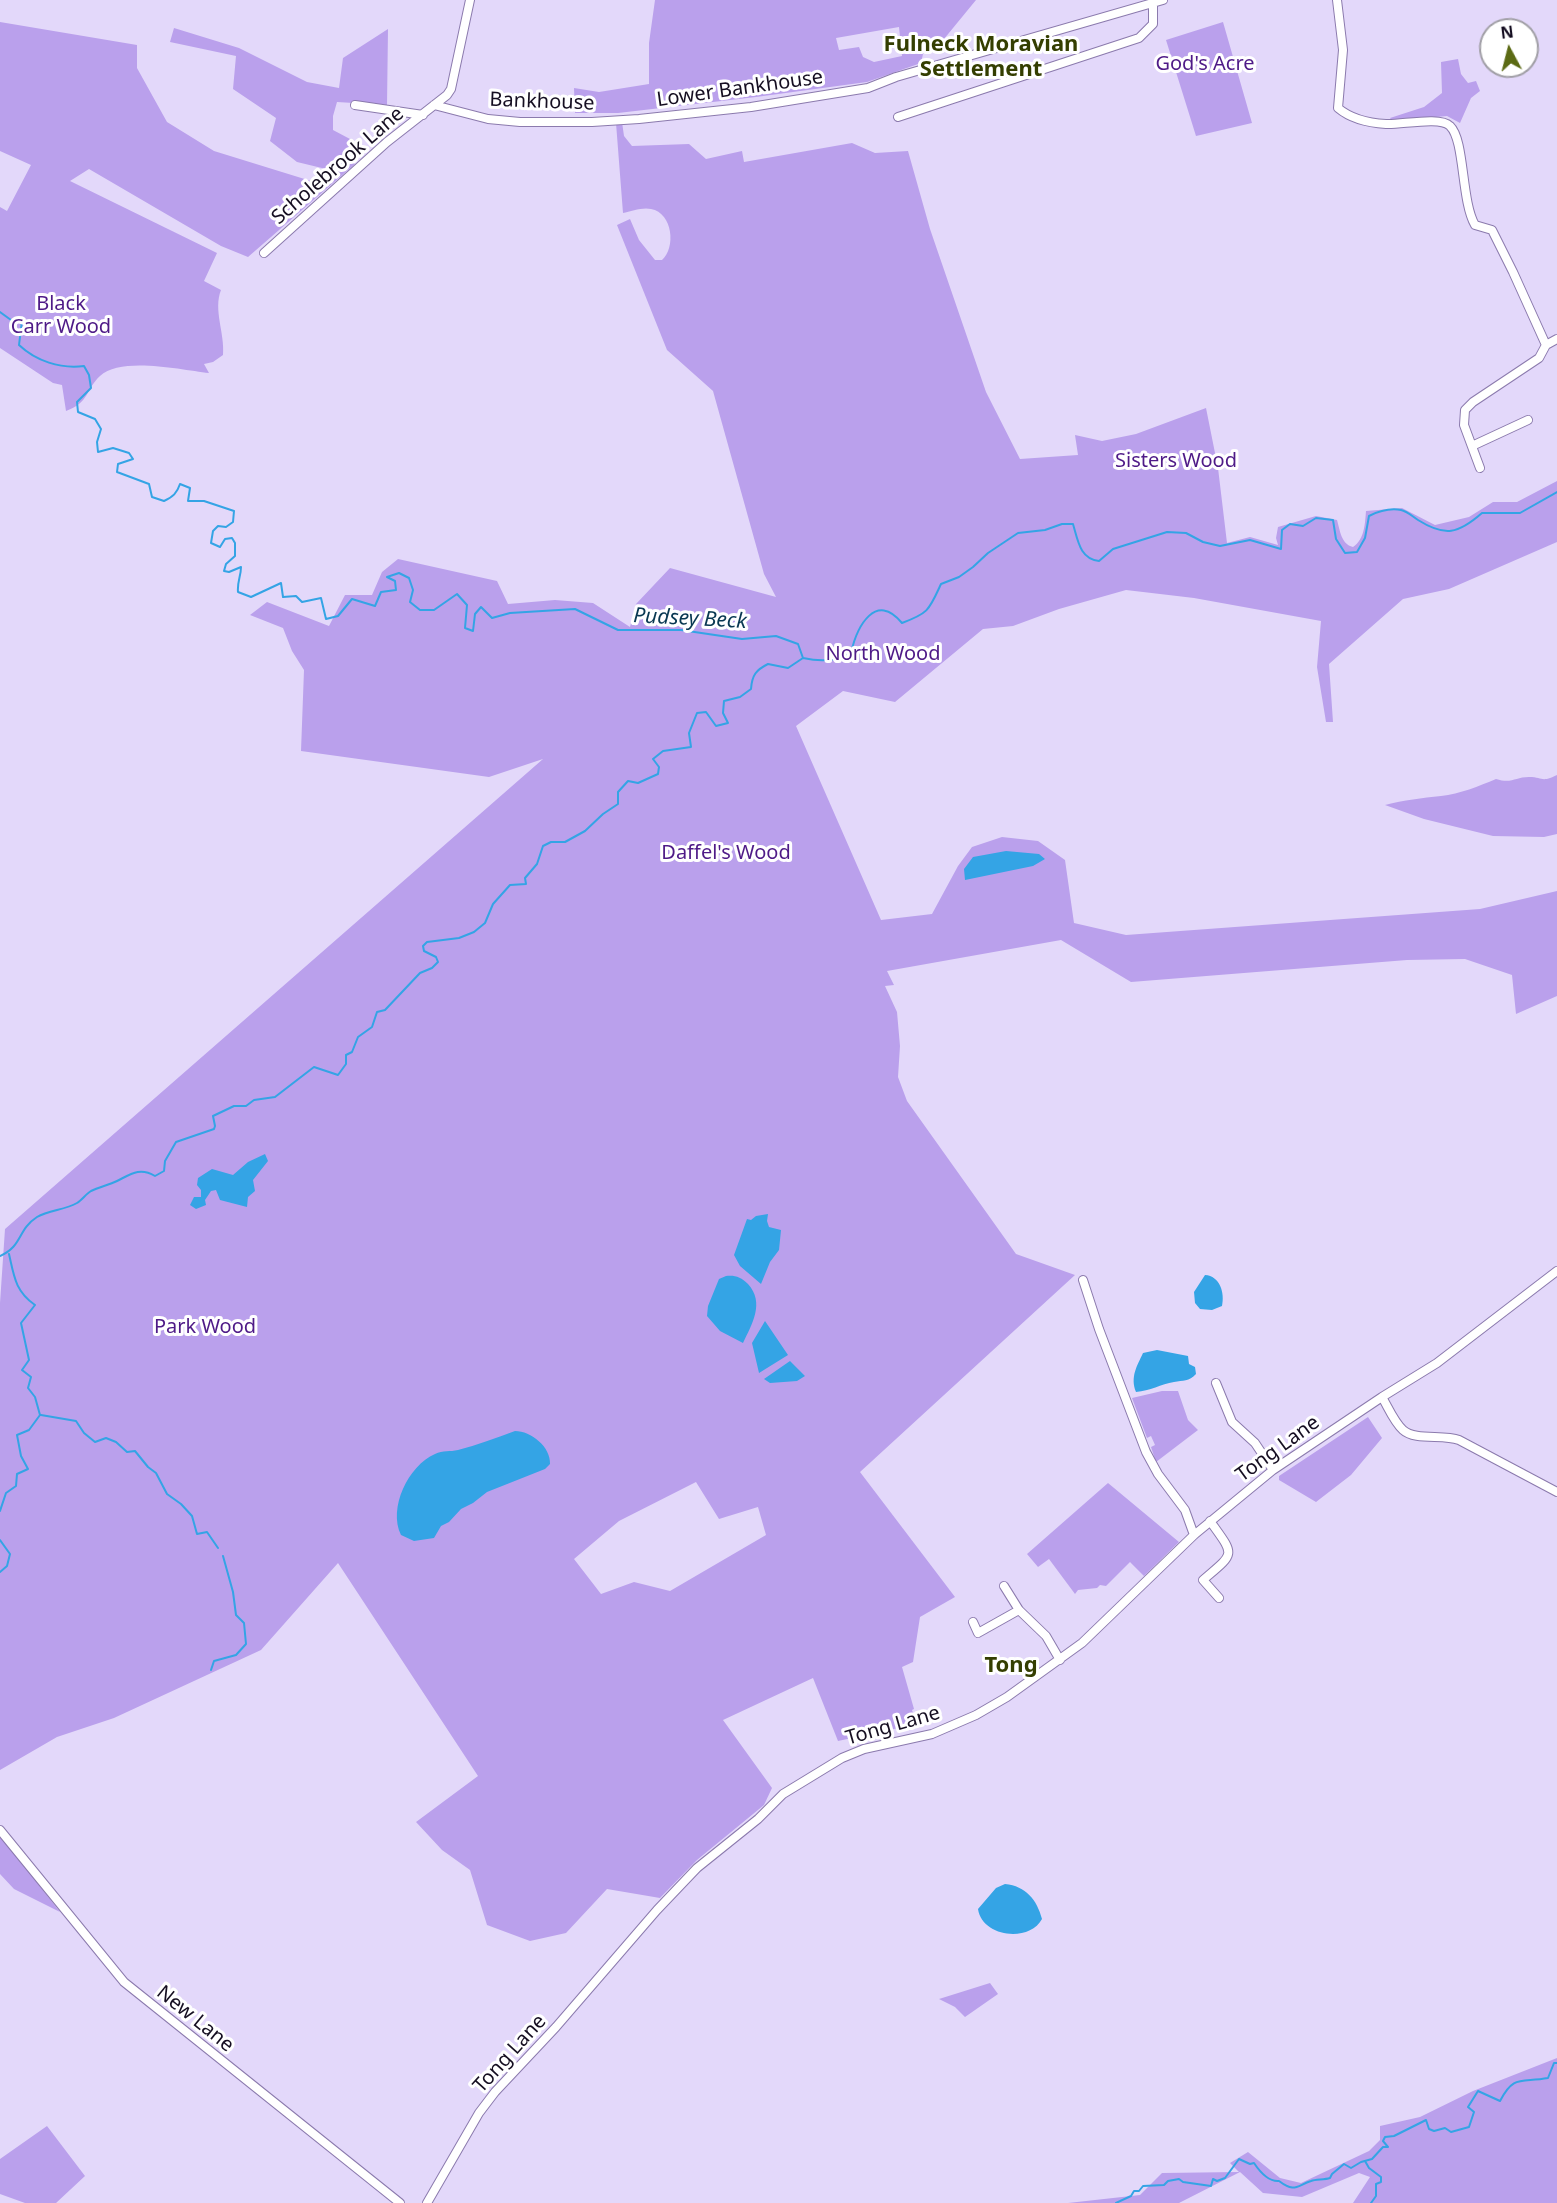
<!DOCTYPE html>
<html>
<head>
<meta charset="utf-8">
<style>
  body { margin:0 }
  #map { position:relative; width:1557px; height:2203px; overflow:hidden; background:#e3d8fa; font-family:"Noto Sans",sans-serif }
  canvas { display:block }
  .north { position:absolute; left:1479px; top:18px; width:60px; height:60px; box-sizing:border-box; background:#fff; border:2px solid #a19fa6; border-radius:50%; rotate:353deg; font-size:16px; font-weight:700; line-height:24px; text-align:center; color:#150e21 }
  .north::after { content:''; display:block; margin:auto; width:21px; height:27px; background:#5b6a14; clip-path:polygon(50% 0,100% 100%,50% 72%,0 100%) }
</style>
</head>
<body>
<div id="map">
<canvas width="1557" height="2203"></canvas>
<div class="north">N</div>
</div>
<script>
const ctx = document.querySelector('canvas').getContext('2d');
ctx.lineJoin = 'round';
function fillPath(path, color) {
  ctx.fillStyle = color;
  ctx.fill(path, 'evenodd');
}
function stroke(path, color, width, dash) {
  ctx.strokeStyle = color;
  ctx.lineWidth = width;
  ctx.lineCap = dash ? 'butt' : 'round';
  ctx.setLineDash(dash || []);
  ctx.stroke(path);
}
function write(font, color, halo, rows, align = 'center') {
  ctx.font = font + ' "Noto Sans",sans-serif';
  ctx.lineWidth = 6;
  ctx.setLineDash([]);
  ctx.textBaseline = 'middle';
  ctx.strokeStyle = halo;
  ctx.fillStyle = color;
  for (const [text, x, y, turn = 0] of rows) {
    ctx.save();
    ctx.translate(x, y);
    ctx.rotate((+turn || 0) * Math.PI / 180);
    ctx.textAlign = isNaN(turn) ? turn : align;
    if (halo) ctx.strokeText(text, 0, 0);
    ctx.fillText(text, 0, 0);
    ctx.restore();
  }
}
const green = new Path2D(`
  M 655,0 L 976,0 L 944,39 L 923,54 L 921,63 L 867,82 L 756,97 L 618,113 L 575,113 L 574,88 L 599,92 L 649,84 L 649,43 ZM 899,27 L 902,56 L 874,62 L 863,57 L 859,47 L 839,50 L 836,38 Z
  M 0,22 L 137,45 L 137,68 L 167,122 L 214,151 L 311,181 L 326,169 L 297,162 L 270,141 L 276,118 L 233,89 L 236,56 L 170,42 L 174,28 L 239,48 L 307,82 L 339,88 L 343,58 L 388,29 L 387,105 L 337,102 L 333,116 L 333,130 L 350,139 L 350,160 L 355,164 L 248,257 L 221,246 L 89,169 L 70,181 L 217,253 L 204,281 L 221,290 C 213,310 225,333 223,355 L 213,362 L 204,364 L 209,373 C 182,370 121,356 100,376 C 85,390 90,402 66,411 L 62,385 L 53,383 L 0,348 L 0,207 L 7,211 L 31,165 L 0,151 Z
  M 1223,22 L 1252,123 L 1196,136 L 1166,40 Z
  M 1458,59 L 1461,74 L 1468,83 L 1476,81 L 1480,91 L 1471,98 L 1460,123 L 1447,116 L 1392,121 L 1390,118 L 1424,107 L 1442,93 L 1441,62 Z
  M 622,122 L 624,136 L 632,146 L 689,144 L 706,159 L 742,151 L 744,162 L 852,143 L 875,153 L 908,151 L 930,229 L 986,392 L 1020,459 L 1078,455 L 1075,435 L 1102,441 L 1136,434 L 1206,408 L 1218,468 L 1227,543 L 1250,537 L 1278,545 L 1276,538 L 1278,527 L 1316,516 L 1337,520 C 1340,530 1341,544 1353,547 C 1365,539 1365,523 1366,511 L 1402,508 L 1435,525 L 1469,517 L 1493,502 L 1517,502 L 1557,481 L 1557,542 L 1449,589 L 1403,599 L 1329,664 L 1333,722 L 1326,722 L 1317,667 L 1321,621 L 1194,598 L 1126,590 L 1059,609 L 1013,626 L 983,629 L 895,702 L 843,691 L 796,726 L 881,920 L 932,914 L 958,866 L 972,847 L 1002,837 L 1038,841 L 1065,860 L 1074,923 L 1126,935 L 1480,909 L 1557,891 L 1557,996 L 1516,1014 L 1512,975 L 1465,959 L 1407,960 L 1131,982 L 1061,940 L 887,971 L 894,985 L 885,986 L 897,1012 L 900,1046 L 898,1077 L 907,1101 L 1016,1254 L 1075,1275 L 860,1472 L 955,1597 L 920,1617 L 913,1662 L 902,1667 L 914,1709 L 912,1710 L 917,1724 L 838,1741 L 813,1678 L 723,1720 L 772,1788 L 764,1805 L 697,1860 L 660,1898 L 607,1889 L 566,1933 L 530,1941 L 487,1925 L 470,1870 L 442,1850 L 416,1822 L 478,1776 L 338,1563 L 261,1650 L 114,1718 L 57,1737 L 0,1770 L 0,1303 L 5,1229 L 543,759 L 489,777 L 301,751 L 304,670 L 292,651 L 283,628 L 250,615 L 267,602 L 329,626 L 345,595 L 372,595 L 382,572 L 398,559 L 497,581 L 508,604 L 555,600 L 593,603 L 630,627 L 636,604 L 670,568 L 776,597 L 764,574 L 713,391 L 667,350 L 617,225 L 630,219 L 639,240 L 655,260 L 662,260 C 676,248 673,213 651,209 C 643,207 631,211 623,213 L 616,123 ZM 696,1482 L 719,1519 L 758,1507 L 766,1535 L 670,1591 L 634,1582 L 601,1594 L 574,1559 L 619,1521 Z
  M 1557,775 L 1557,834 L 1544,837 L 1493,836 L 1424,819 L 1385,805 C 1404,800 1422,798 1441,796 C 1460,794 1479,786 1496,779 C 1512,784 1515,777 1529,777 C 1543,777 1541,783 1557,775 Z
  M 1162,1391 L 1178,1391 L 1188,1420 L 1198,1430 L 1156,1462 L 1151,1447 L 1155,1445 L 1151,1436 L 1147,1438 L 1132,1398 Z
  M 1368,1417 L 1382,1438 L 1351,1475 L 1316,1502 L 1279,1480 L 1279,1476 Z
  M 1108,1483 L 1179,1542 L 1144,1576 L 1130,1562 L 1106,1586 L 1100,1585 L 1097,1588 L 1078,1590 L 1075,1594 L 1049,1559 L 1038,1567 L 1027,1554 Z
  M 0,1835 L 60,1912 L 14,1889 L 0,1874 Z
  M 990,1983 L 998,1994 L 965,2017 L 955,2007 L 939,1999 Z
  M 1557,2058 L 1557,2203 L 1353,2203 L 1370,2177 L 1359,2173 L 1302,2197 L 1263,2193 L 1240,2172 L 1179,2203 L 1068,2203 L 1140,2195 L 1162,2173 L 1239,2172 L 1230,2163 L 1248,2152 L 1280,2178 L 1301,2183 L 1369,2151 L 1380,2140 L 1380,2126 L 1420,2117 L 1473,2091 Z
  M 47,2126 L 85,2176 L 56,2203 L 25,2203 L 0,2194 L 0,2159 Z`);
const water = new Path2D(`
  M 1006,851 L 1039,854 L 1045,859 L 1033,866 L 965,880 L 964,869 L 973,857 Z
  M 265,1154 L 268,1161 L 253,1180 L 255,1191 L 248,1197 L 247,1207 L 220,1200 L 216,1190 L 211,1191 L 205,1200 L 206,1205 L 196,1209 L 190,1205 L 194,1197 L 201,1197 L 201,1190 L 197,1185 L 198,1178 L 212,1169 L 233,1175 L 248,1162 Z
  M 768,1214 L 767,1221 L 769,1227 L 781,1230 L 779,1250 L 770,1262 L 761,1284 L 740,1266 L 734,1255 L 747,1219 L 751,1220 L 756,1216 Z
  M 1205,1275 C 1220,1276 1225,1293 1222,1306 L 1212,1310 L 1200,1309 L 1195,1303 L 1194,1292 Z
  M 726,1276 C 735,1275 741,1277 748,1284 C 765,1303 752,1324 743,1343 L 720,1331 L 707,1316 L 708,1306 L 719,1279 Z
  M 765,1321 L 788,1355 L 759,1373 L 752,1343 Z
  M 1157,1350 L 1188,1356 L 1189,1364 L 1195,1367 L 1196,1374 C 1189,1382 1183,1380 1174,1382 C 1161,1384 1150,1391 1136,1392 C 1130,1377 1137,1366 1143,1353 Z
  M 790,1361 L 805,1376 L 797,1381 L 770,1383 L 764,1379 Z
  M 515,1431 C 531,1431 551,1447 550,1464 L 545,1469 L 487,1492 L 473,1503 L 461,1509 L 449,1522 L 441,1526 L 434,1538 L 414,1541 L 401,1535 C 388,1508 408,1466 435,1454 C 443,1450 450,1452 458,1450 C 477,1445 496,1438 515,1431 Z
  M 1005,1884 C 1026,1886 1037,1900 1042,1919 C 1029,1943 982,1937 978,1909 L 996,1888 Z`);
const stream = new Path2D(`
  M 0,312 L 11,320 L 22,321 L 19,345 C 36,361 60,369 84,366 L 89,375 L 91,388 L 77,402 L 78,412 L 95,419 L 101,429 L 97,442 L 98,452 L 113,448 L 129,453 L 133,459 L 118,464 L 117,472 L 149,484 L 152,497 L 164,501 C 173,497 177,493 180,484 L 190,488 L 188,501 L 204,501 L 234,511 L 233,522 L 226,527 L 218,526 L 213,531 L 211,543 L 220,547 L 225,539 L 232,538 L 235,543 L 235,556 L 226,564 L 224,571 L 229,572 L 241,567 C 241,576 237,582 238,592 L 251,597 L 281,583 L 283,597 L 296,596 L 302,602 L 321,598 L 326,619 L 338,616 L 352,599 L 375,606 L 381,592 L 396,590 L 395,581 L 387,577 L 399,573 L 409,578 L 413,590 L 410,602 L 420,610 L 434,610 L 457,594 L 467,605 L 465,628 L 473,631 L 475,614 L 481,607 L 492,618 L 510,613 L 575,609 L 618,630 L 681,630 L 742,639 L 776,636 L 798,644 L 803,658
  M 803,658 C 822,662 834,661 851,653 C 857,626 876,591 902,623 C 929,613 929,610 941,584 L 959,577 L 973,567 L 988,553 L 1018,533 L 1045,530 L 1062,524 L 1073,524 C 1078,541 1080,559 1099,561 L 1113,549 L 1167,532 L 1186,533 L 1203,542 L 1220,546 L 1250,540 L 1281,549 L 1282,530 L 1290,524 L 1303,526 L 1316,518 L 1333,520 L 1336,539 L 1345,553 L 1357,552 L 1365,538 L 1369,516 C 1379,511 1390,508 1401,510 C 1407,511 1413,517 1418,520 C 1445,537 1458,534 1482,513 L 1520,513 L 1557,492
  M 0,1256 C 23,1246 17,1230 37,1217 C 49,1210 65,1210 77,1203 C 82,1200 86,1194 91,1191 C 99,1187 109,1185 117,1181 C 131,1174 140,1167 155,1176 L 164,1171 L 165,1161 L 176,1142 L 214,1129 L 215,1126 L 213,1116 L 234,1106 L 246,1106 L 254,1100 L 275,1097 L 314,1067 L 338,1075 L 346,1064 L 346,1055 L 352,1052 L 358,1037 L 372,1027 L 377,1012 L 385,1010 L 420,973 L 432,968 L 438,962 L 436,957 L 424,951 L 423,946 L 427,942 L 459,938 L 474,932 L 485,923 L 493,904 L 510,885 L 526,884 L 525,878 L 537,864 L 543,846 L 551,842 L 565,842 L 585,831 L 603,814 L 618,804 L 618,792 L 628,781 L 638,783 L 658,774 L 659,767 L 653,759 L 663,751 L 691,747 L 689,733 L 697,713 L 706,712 L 716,726 L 728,723 L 723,713 L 724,701 L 740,697 L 751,689 C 752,675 756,670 768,664 L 788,668 L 803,658
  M 41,1415 L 76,1421 L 84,1433 L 95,1442 L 106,1438 L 116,1442 L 127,1452 L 135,1451 L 148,1467 L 156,1473 L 167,1494 L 181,1504 L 192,1516 L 197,1534 L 207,1532 L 218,1548
  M 0,1511 L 6,1493 L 16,1486 L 17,1474 L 28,1469 L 21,1456 L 17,1435 L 29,1430 L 40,1415 L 35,1397 L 28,1388 L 31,1377 L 22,1370 L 29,1360 L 21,1323 L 35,1305 C 15,1291 14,1276 9,1254
  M 0,1540 L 10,1554 L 7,1566 L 0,1572
  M 211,1670 L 214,1661 L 236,1655 L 246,1644 L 244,1623 L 236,1615 L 233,1592 L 223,1556
  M 1365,2161 L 1369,2168 L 1381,2177 L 1381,2182 L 1376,2184 L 1376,2196 L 1371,2203
  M 1116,2203 L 1131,2196 L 1134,2191 L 1139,2191 L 1143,2186 L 1164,2185 L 1168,2181 L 1179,2179 L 1183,2182 L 1211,2186 L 1213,2179 L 1217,2181 L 1225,2178 L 1239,2159 L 1250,2164 L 1254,2163 C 1260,2172 1268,2182 1279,2181 C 1295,2193 1296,2186 1311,2181 C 1316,2179 1324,2180 1330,2178 L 1332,2174 L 1344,2164 L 1351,2168 L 1361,2162 L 1372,2159 L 1383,2147 L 1388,2147 L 1383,2141 L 1385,2137 L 1394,2136 L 1426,2120 L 1429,2129 L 1434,2131 L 1445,2128 L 1451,2132 L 1469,2127 L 1474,2112 L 1468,2107 L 1478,2091 L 1500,2101 C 1514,2074 1521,2083 1548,2078 L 1554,2063 L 1557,2063`);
const minor = new Path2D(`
  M 1337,0 L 1343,50 L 1338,108 C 1351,119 1369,123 1386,124 C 1401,125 1440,116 1450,126 C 1465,140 1461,201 1475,225 L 1492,230 L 1513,272 L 1546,345
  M 355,105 L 423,115
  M 434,105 L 488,119 L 520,122 L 592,122 L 639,119 L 751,107 L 868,88 L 896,77 L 1163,0
  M 898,117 L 1139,38 L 1153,24 L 1153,3
  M 264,253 L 387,142 L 447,95 L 451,89 L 470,0
  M 1546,345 L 1557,339
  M 1472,446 L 1528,420
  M 1480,468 L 1464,425 L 1465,410 L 1473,402 L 1539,358 L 1546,345
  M 1083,1280 L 1099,1329 L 1146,1452 L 1158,1474 L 1185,1510 L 1194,1535
  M 1216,1383 L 1232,1422 L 1255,1443 L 1273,1470
  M 1382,1397 C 1388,1407 1394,1422 1403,1430 C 1415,1441 1443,1434 1459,1440 L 1557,1492
  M 1210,1521 C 1235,1556 1236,1552 1203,1580 L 1219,1598
  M 1004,1586 L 1019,1610 L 1046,1636 L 1060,1660
  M 973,1622 L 978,1633 L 1019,1610
  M 0,1830 L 124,1982 L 400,2203
  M 427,2203 L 479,2113 L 495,2092 L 556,2027 L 657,1910 L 697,1868 L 758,1819 L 783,1794 L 842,1758 L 864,1749 L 932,1734 L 976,1715 L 1007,1697 L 1082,1643 L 1194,1535 L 1273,1470 L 1382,1397 L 1437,1363 L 1557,1271`);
const parkNames = [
  ["God's Acre",1205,64],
  ["Black",61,304],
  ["Carr Wood",61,327],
  ["Sisters Wood",1176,461],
  ["North Wood",883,654],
  ["Daffel's Wood",726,853],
  ["Park Wood",205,1327]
];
const streetNames = [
  ["Lower Bankhouse",740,89,-8],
  ["Bankhouse",542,102,2],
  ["Scholebrook Lane",338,166,-41],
  ["Tong Lane",1278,1449,-36],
  ["Tong Lane",893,1726,-16],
  ["New Lane",195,2019,39],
  ["Tong Lane",510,2054,-48]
];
const waterNames = [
  ["Pudsey Beck",690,619,3]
];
const quarterNames = [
  ["Fulneck Moravian",981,45],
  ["Settlement",981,70],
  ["Tong",1011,1666]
];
fillPath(green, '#baa0ec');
fillPath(water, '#34a4e5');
stroke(stream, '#34a4e5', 2);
stroke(minor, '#8b7aad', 10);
stroke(minor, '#fff', 8);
write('20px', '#4e1a87', '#fff', parkNames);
write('20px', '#150e21', '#fff', streetNames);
write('italic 21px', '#093852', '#fff', waterNames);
write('bold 22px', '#343e01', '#fff', quarterNames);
</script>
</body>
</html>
